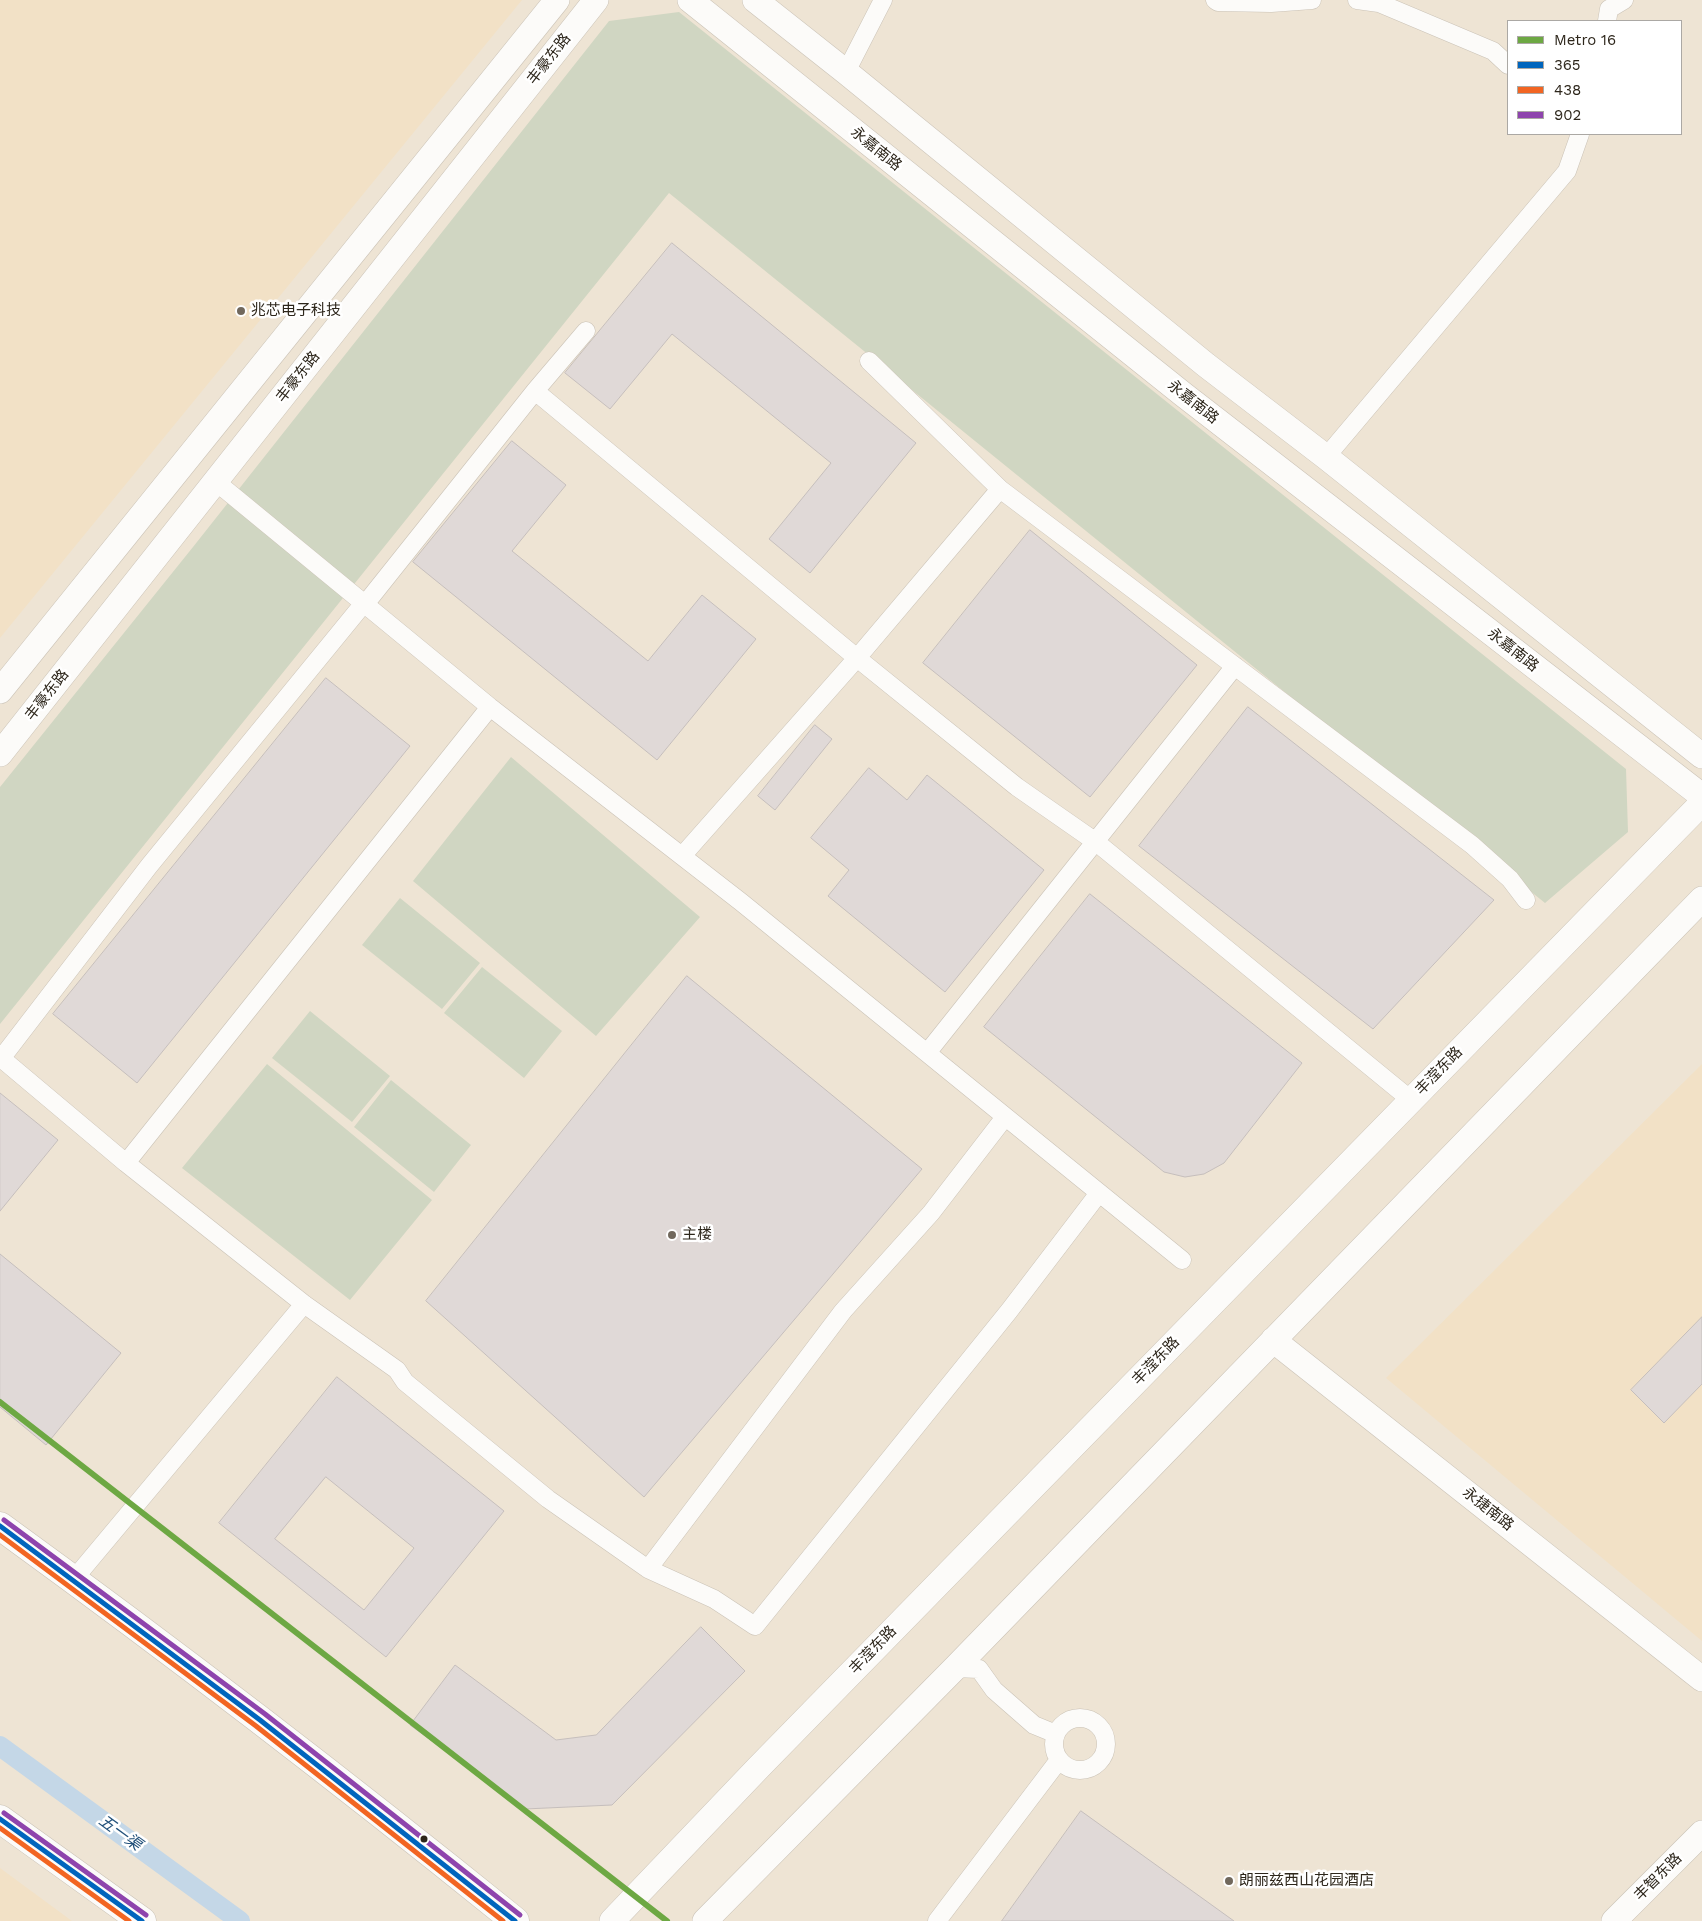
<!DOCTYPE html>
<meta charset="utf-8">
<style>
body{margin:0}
#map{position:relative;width:1702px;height:1921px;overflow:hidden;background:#eee4d4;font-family:"Work Sans",sans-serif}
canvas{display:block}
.legend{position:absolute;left:1507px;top:20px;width:175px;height:115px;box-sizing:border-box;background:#fff;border:1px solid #aba8a4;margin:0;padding:6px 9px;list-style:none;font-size:15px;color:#2d261b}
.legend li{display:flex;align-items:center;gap:10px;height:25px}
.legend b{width:25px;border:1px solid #aba8a4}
</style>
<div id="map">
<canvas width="1702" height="1921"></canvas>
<ul class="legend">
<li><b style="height:6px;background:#6da843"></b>Metro 16</li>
<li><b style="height:6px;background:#0065bd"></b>365</li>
<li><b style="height:6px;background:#f26522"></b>438</li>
<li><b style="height:6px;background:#8e44ad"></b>902</li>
</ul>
</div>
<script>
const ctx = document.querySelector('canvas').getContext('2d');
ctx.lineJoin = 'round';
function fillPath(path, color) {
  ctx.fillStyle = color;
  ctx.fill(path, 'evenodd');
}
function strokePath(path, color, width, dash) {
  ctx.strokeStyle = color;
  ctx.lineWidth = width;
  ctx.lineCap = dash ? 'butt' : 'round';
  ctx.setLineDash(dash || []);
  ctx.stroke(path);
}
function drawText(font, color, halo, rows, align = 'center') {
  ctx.font = font + ' "Work Sans","Noto Sans SC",sans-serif';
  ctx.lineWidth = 5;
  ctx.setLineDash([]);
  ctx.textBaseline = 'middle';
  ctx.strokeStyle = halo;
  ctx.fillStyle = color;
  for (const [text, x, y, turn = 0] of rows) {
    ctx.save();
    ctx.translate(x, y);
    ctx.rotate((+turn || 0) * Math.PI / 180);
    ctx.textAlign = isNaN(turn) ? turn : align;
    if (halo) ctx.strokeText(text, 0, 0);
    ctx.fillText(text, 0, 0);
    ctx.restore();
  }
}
const built = new Path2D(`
 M0,0h522l-522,638z
 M1702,1064v577l-316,-263z
 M0,1868l72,53h-72z`);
const green = new Path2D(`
 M679,12l947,757 2,63 -83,71 -876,-710 -669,831v-237l193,-240 416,-526z
 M511,757l189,160 -104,119 -183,-155z
 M400,898l80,65 -38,46 -80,-64z
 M482,967l80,64 -38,47 -80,-65z
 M310,1011l80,65 -38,46 -80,-64z
 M267,1064l165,136 -82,100 -168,-132z
 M391,1080l80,65 -37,47 -80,-65z`);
const canal = new Path2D(`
 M0,1746l240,175`);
const building = new Path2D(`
 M672,243l244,200 -106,130 -41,-34 62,-76 -159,-129 -62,75 -45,-36z
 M512,441l54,44 -54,66 136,110 54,-66 54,44 -99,121 -244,-198z
 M1030,530l167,135 -107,132 -167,-134z
 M326,678l84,68 -273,337 -84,-69z
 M1248,707l246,193 -121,129 -234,-183z
 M815,725l17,14 -57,71 -17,-14z
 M869,768l38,32 20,-25 117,95 -99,122 -117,-96 21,-26 -38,-32z
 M1090,894l212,169 -78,100 -20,11 -19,3 -21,-5 -180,-145z
 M687,976l235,193 -278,328 -218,-196z
 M0,1093l58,47 -58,71z
 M0,1254l121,99 -75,92 -46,-38z
 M1702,1317v67l-38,39 -33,-33z
 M337,1377l167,134 -118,146 -167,-134zM326,1477l88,71 -50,62 -89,-71z
 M701,1627l44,44 -133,134 -87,4 -115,-84 45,-60 101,75 40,-5z
 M1081,1811l153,110h-232z`);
const street = new Path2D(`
 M1215,0l3,2 53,1 41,-3
 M1357,0l22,3 114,48 15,14
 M1607,21l2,-12 15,-9
 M846,72l37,-72
 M869,361l131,128 472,356 38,34 16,21
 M535,391l322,267 160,129 79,55 315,258
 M1326,457l241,-286 13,-37
 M215,481l275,226 251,195 441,358
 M682,856l175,-198 143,-169
 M927,1053l308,-387
 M1,1058l125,105 178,141 93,66 8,12 143,117 100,70 66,30 41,27 254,-315 90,-118
 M0,1060l149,-194 215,-263h2l169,-212 51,-60
 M126,1163l364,-456
 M648,1569l195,-258 88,-98 74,-96
 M74,1579l230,-275
 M955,1668l24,1 15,21 40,35 22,9
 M1054 1744a26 26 0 1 1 52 0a26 26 0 1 1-52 0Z
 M937,1921l122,-161`);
const secondary = new Path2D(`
 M690,0l494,395 518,401
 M755,0l91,72 360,293 120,92 376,299
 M0,691l557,-691
 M0,754l596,-754
 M1273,1340l429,339
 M612,1921l146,-153 944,-965
 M705,1921l250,-253 747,-769
 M1614,1921l88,-88`);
const primary = new Path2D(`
 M0,1526c175,127 347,259 515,395
 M0,1819l142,102`);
const bus1 = new Path2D(`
 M0,1526l260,194 255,201
 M0,1819l142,102`);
const bus2 = new Path2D(`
 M0,1535l256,191 247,195
 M0,1828l129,93`);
const bus3 = new Path2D(`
 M4,1520l261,194 255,201
 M4,1813l142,102`);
const metro1 = new Path2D(`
 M0,1402l667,519`);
const markers = [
 [241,311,5,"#71685c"],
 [672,1235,5,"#71685c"],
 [424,1839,4.5,"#2d261b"],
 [1229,1881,5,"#71685c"]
];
const streetNames = [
 ["丰豪东路",549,59,-52],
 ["永嘉南路",876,149,39],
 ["丰豪东路",298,377,-52],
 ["永嘉南路",1193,402,38],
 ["永嘉南路",1513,650,38],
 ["丰豪东路",47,695,-52],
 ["丰滢东路",1439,1071,-46],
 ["丰滢东路",1156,1361,-46],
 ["永捷南路",1488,1509,38],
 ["丰滢东路",873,1650,-46],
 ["丰智东路",1658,1877,-45]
];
const poiNames = [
 ["兆芯电子科技",251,311],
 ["主楼",682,1235],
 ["朗丽兹西山花园酒店",1239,1881]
];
const waterNames = [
 ["五一渠",120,1833,36]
];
fillPath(built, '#f2e1c6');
fillPath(green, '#d0d6c2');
strokePath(canal, '#c4d7e7', 20);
fillPath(building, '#e0d9d7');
strokePath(building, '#c5bebc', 1);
strokePath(street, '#cac2b6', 19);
strokePath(secondary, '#cac2b6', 26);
strokePath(primary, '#cac2b6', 29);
strokePath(street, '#fcfbf9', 18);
strokePath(secondary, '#fcfbf9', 25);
strokePath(primary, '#fcfbf9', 28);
strokePath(bus1, '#0065bd', 5);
strokePath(bus2, '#f26522', 5);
strokePath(bus3, '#8e44ad', 5);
strokePath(metro1, '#6da843', 6);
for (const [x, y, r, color] of markers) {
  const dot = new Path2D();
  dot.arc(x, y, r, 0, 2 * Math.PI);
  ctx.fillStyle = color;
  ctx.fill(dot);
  strokePath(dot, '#fff', 2);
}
drawText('15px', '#2d261b', '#fff', streetNames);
drawText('15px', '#2d261b', '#fff', poiNames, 'left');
drawText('italic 16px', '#24527b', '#fff', waterNames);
</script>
